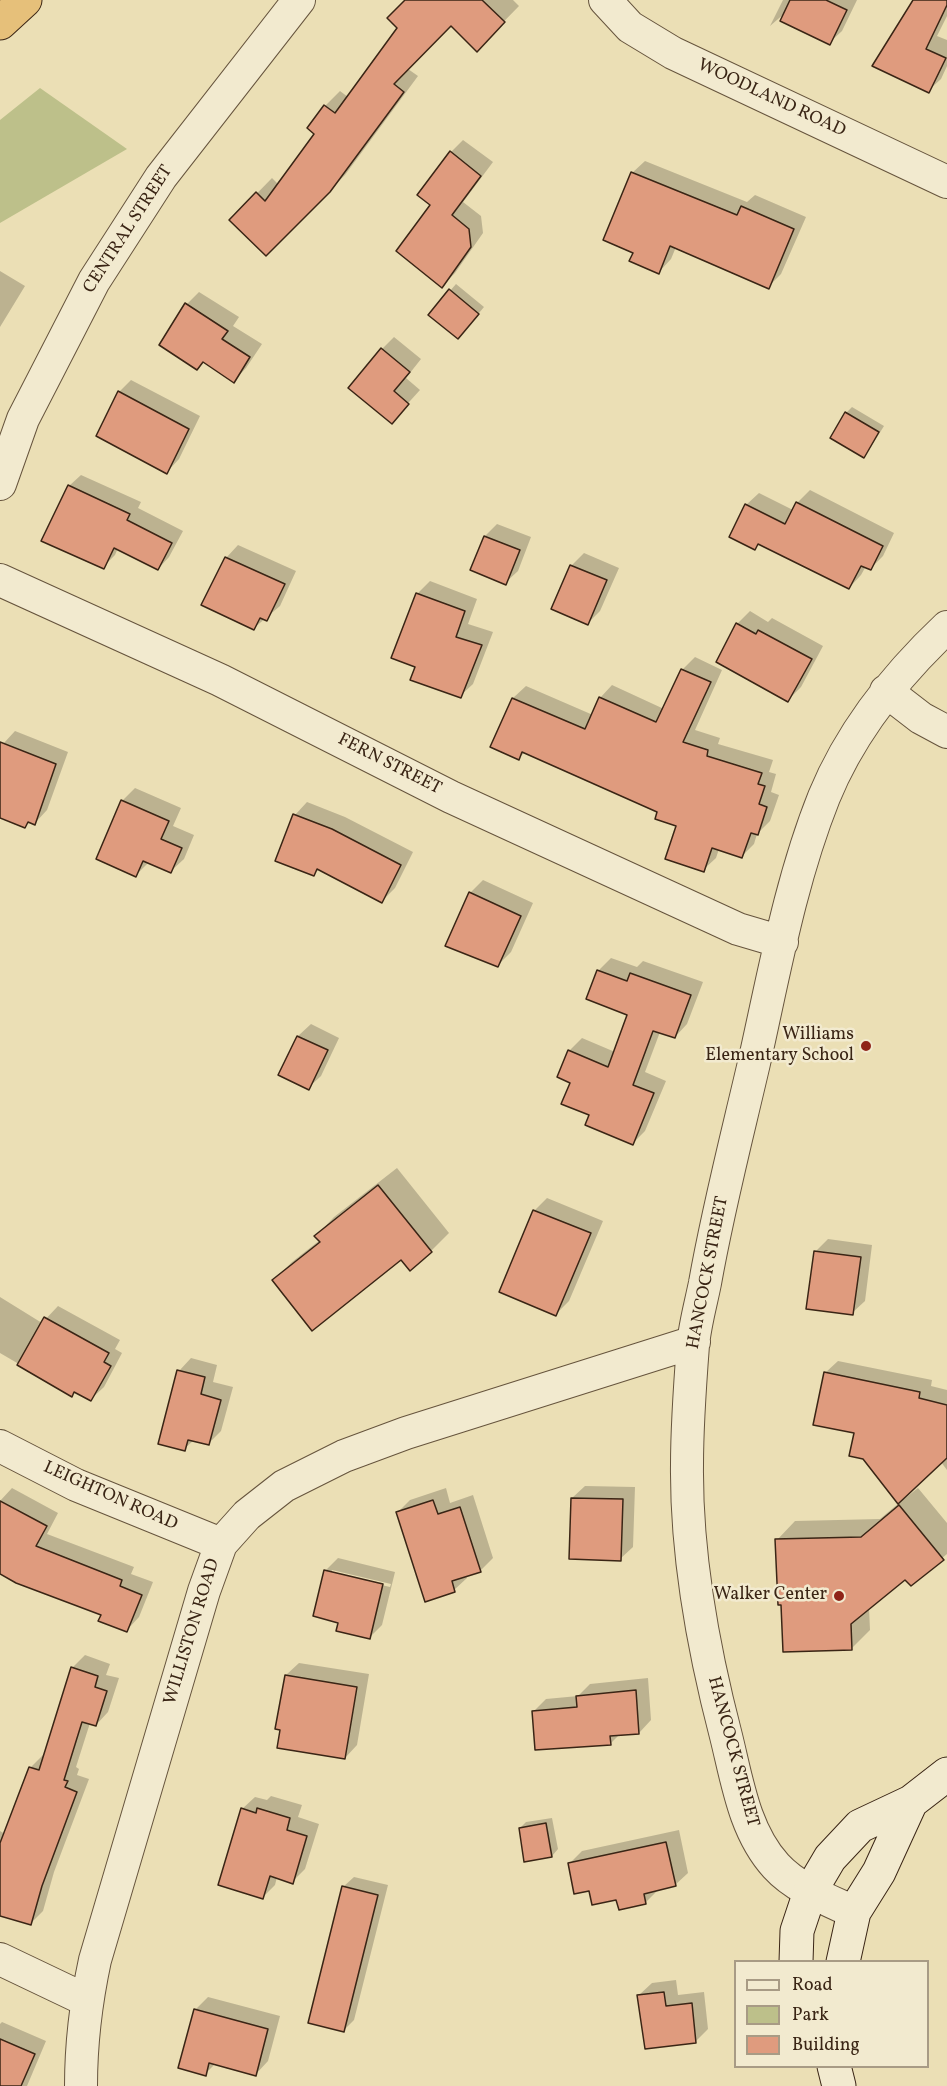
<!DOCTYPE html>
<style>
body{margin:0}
#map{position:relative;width:947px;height:2086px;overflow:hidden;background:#ebdfb5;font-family:Vollkorn,serif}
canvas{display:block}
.legend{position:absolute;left:734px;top:1960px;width:195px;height:108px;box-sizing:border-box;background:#f2eacf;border:2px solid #a89b85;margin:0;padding:8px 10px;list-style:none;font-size:18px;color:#3a2515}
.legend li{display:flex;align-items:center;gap:12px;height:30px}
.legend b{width:30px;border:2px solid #a89b85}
</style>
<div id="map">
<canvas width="947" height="2086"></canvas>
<ul class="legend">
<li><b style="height:8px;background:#f2eacf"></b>Road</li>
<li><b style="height:16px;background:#bdc08a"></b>Park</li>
<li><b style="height:16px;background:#df9b7e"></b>Building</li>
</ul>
</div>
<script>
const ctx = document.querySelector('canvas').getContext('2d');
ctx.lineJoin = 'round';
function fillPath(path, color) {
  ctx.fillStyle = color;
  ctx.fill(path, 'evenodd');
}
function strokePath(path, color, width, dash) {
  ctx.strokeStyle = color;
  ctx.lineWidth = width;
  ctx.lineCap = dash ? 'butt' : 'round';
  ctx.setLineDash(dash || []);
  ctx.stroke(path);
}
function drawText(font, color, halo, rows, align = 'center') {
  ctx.font = font + ' Vollkorn,serif';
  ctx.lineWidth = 5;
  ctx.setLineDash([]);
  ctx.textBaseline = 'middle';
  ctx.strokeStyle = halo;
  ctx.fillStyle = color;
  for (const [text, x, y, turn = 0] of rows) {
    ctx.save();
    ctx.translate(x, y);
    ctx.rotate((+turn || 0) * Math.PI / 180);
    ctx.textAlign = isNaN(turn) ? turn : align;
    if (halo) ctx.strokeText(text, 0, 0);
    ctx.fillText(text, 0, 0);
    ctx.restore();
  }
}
const green = new Path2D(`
 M40,88l87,61 -127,74v-103z`);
const shadow = new Path2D(`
 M407,0h106l6,6 -42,43 -26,-25 -43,45 10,7 -73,99 -79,79 -35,-34 41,-42 7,7 37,-51 9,-28 15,-15 8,6 51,-69z
 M783,0h74l-15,31 -13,12 -44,-30 -15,13z
 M915,0h32v16l-10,20 10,4v26l-6,13 -13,12z
 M463,140l30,22 -30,40 18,14 2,17 -28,40 -13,13 -10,-81 19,-53z
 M645,161l102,41 8,-7 51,22 -25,57 -13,13 -92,-40 -5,12 -12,13 -24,-20 -3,-79z
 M0,271l25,15 -25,41z
 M456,284l28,23 -20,24 -34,-17z
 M199,292l40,25 -6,9 29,18 -16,24 -12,13 -30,-20 -7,7 -10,-64z
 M394,337l27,22 -15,19 14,12 -29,32 -9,-73z
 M131,380l69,36 -21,43 -12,13 -48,-80z
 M852,407l32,19 -15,24 -6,6 -17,-43z
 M81,475l60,27 -3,6 45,23 -14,26 -11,12 -40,-21 -3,7 -12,12 -34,-81z
 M810,490l84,43 -11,23 -13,13 -4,-3 -5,9 -12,13 -90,-44 -5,5 -8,-44 13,-12 34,17 4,-7z
 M497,524l34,13 -13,34 -13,12 -20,-47z
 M238,545l58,26 -16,35 -26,22 -28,-70z
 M584,553l35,15 -19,43 -13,13 -34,-15 19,-44z
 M430,581l47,18 -9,25 25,8 -20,52 -13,12 -43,-30v-72z
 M750,611l18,11 4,-4 51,28 -22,41 -13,13 -51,-76z
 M695,657l27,13 -27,60 25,8 -2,6 55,16 -4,12 7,2 -5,18 8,3 -9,26 -13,13 -3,10 -12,12 -23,-7 -3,9 -13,12 -26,-45 -18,-14 -134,-59 -6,6 -27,-12 21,-48 13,-12 67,29 7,-17 12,-13 52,24 19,-40z
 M15,731l53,21 -21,58 -12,13 -5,-2 -5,5 -25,-10v-65l3,-7z
 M135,788l46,20 -8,18 21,9 -10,24 -13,12 -22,-9 -13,13 -14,-74z
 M307,802l38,15 68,35 -18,36 -13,13 -63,-32 -5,5 -19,-59z
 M483,880l50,23 -22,49 -13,13 -28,-72z
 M611,958l26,9 6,-6 60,21 -16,42 -12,13 -15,-5 -15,40 21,9 -21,50 -13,13 -41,-30 -20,-32 -12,-5 10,-26 13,-13 33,14 14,-38 -31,-43z
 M311,1024l28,14 -18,38 -13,12 -28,-14 18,-38z
 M397,1168l52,65 -18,18 -157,29 18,-18 28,-22 -4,-4 18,-19z
 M547,1198l56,23 -34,80 -13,13 -55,-23 34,-81z
 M828,1239l44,6 -7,56 -13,12 -36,-62z
 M0,1297l42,26 16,-17 62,34 -5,9 7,4 -18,34 -13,12 -15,-8 -4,4 -72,-42z
 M191,1358l26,7 -4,17 20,5 -12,44 -12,12 -15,-3 -10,9 -5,-78z
 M838,1361l94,19 -1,6 16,4v80l-6,-8 -39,35 2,2 14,-11 29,35v31l-36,30 -5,-6 -37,30 1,22 -19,19 -74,-109 18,-19 85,-2 19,-16 -35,-45 -8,-26 -31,-59z
 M585,1486l50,1 -2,60 -13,12 -48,-61z
 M12,1488l46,25 -11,21 87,33 -3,7 22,8 -14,35 -12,13 -24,-16 -103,-41v-72z
 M446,1488l4,15 23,-8 20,63 -12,12 -15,5 1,3 -13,12 -56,-78 12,-12z
 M338,1558l57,14 -13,53 -13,13 -29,-16 -26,-7 12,-45zM332,1570l59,14 -1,3 -58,-14z
 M85,1655l25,9 -4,11 13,3 -11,34 -12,13 -6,-2 -14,44 3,2 -2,6 12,4 -35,93 -11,39 -13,13 -30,-9v-84l5,3 26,-67 12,-12 2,1 27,-88z
 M299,1663l70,11 -12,71 -12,13 -59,-83z
 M648,1678l3,42 -12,13 -19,1 -9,9 -78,-31 13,-13 32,-3 12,-12z
 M271,1796l31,9 -4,12 21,7 -14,45 -13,13 -15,-5 -2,8 -13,13 -20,-89 13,-12 12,3z
 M552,1818l6,31 -6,7 -32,-28 6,-6z
 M679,1830l9,43 -13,12 -17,5 -13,13 -28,-5 -27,-9 -21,-25 13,-13z
 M354,1877l34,8 -34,135 -10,10 -1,-143z
 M676,1980l2,15 26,-3 4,37 -13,13 -56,-47 13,-12z
 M208,1997l72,19 -12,45 -12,13 -40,-11 -11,11 -10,-64z
 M2,2022l44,19 -19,45h-27v-62z`);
const building = new Path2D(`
 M405,0h77l23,22 -28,30 -26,-26 -57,58 10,8 -74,100 -64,64 -37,-36 27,-28 9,9 49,-67 -7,-6 17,-23 11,8 62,-85 -10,-10z
 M790,0h36l21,10 -17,35 -50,-24z
 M913,0h34v5l-21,44 20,9 -17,35 -57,-27z
 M450,151l31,25 -29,39 17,14 2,18 -29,41 -46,-37 34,-46 -13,-10z
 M631,172l106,43 4,-9 53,23 -25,60 -99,-43 -11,28 -30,-13 4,-8 -30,-13z
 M449,289l30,25 -21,25 -30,-24z
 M185,303l43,28 -6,8 28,18 -16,26 -31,-21 -6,8 -38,-25z
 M381,348l29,24 -16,19 15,13 -17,20 -44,-36z
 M118,391l71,38 -22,45 -71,-38z
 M845,412l34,20 -15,26 -34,-20z
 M68,485l62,29 -3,6 45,23 -14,27 -44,-22 -10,21 -63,-28z
 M796,502l87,44 -12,24 -10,-4 -12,23 -91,-45 -3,6 -26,-13 16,-33 40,20z
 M484,536l36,14 -14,35 -36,-15z
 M225,557l60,27 -18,37 -7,-3 -6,12 -53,-25z
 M570,565l37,15 -19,45 -37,-16z
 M416,593l49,18 -9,26 26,8 -21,53 -51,-18 5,-13 -24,-9z
 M736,623l20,11 2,-4 54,29 -24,43 -72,-40z
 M681,669l30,13 -28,60 25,8 -1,6 55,17 -4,11 7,2 -6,18 8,3 -9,28 -7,-2 -9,25 -30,-10 -8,24 -39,-13 11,-33 -21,-7 2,-7 -135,-60 -3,8 -29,-13 22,-49 73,31 14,-32 57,25z
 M0,742l56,22 -21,61 -7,-3 -3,6 -25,-10z
 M121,800l48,21 -8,18 21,9 -11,25 -28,-12 -7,16 -40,-18z
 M293,814l39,15 69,36 -19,38 -65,-34 -3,7 -39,-15z
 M469,892l52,24 -23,51 -53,-21z
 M597,970l30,11 3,-8 61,22 -16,43 -22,-7 -20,54 21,8 -21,52 -48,-20 4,-10 -28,-11 9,-21 -13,-6 11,-27 40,17 19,-52 -41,-16z
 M297,1036l31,14 -19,40 -31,-15z
 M378,1185l54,67 -22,19 -9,-11 -89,71 -40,-51 48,-38 -6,-6z
 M533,1210l58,23 -35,83 -57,-24z
 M814,1251l47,6 -8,58 -47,-6z
 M44,1317l65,36 -5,9 7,4 -20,35 -17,-9 -2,5 -55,-32z
 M177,1370l28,7 -4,17 20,6 -12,45 -21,-5 -3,11 -27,-7z
 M824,1372l96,20 -1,6 28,7v53l-49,46 -35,-45 -14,-3 5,-23 -41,-8z
 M571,1498l52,1 -2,62 -52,-2z
 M433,1500l5,14 22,-7 21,65 -29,9 3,11 -30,10 -29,-90z
 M0,1501l47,25 -11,20 86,34 -2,6 22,9 -15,37 -29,-11 3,-6 -85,-32 -16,-9z
 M899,1505l45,55 -33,26 -6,-6 -54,44 1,26 -69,2 -2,-47h-3l-3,-66 86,-2z
 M324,1570l59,14 -13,55 -34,-8 2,-8 -25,-7z
 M71,1667l27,9 -3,11 12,4 -11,35 -14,-4 -18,58 4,1 -3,6 12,5 -35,94 -11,39 -31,-9v-73l29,-76 10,3z
 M285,1675l72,12 -12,72 -68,-11 3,-18 -5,-1z
 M636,1690l3,44 -29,2 1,9 -76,5 -3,-39 45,-4 -1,-11z
 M241,1808l15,5 1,-5 33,10 -3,12 20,6 -14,48 -23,-8 -7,23 -45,-14z
 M546,1823l6,34 -28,5 -5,-34z
 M666,1842l10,44 -32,8 2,10 -27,6 -3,-10 -24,5 -3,-14 -15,3 -6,-31z
 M342,1886l36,9 -34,137 -36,-9z
 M664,1992l2,14 26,-3 4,40 -51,6 -8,-54z
 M194,2009l74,20 -12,47 -47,-13 -3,13 -28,-8z
 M0,2039l35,15 -14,32h-21z`);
const minor = new Path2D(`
 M605,0l25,27 43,26 274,129
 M0,484l23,-65 71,-138 67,-104 138,-177
 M0,580l220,100 231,117 287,132 44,13
 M886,691l35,27 26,14
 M0,1446l76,39 145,59
 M854,1912c-26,-12 -58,-24 -78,-46 -32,-35 -39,-86 -50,-130 -23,-88 -40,-180 -39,-271 0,-40 3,-81 6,-120 2,-21 8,-42 12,-62 13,-74 32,-147 49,-220 20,-89 36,-181 70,-266 27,-66 71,-121 123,-170
 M0,1959l86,41
 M81,2086c0,-43 5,-84 14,-126l109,-369 17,-47 26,-29 37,-29 60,-30 62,-23 288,-91`);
const secondary = new Path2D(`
 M796,1962l1,-31 13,-39 20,-34 30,-32 51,-24 36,-28
 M843,1962l11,-50 25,-40 32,-70
 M834,2066l5,20`);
const motorway = new Path2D(`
 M0,23l25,-23`);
const markers = [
 [866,1046,6,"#8f2418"],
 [839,1596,6,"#8f2418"]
];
const streetNames = [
 ["WOODLAND ROAD",771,99,25],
 ["CENTRAL STREET",129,230,-57],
 ["FERN STREET",389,765,27],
 ["HANCOCK STREET",709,1273,-79],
 ["LEIGHTON ROAD",110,1497,24],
 ["WILLISTON ROAD",193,1632,-73],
 ["HANCOCK STREET",732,1752,75]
];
const poiNames = [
 ["Williams",854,1036],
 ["Elementary School",854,1057],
 ["Walker Center",827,1596]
];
fillPath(green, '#bdc08a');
fillPath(shadow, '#0003');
fillPath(building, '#df9b7e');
strokePath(building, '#3a2515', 1.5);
strokePath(minor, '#66543d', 34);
strokePath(secondary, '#3a2515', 35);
strokePath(motorway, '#3a2515', 35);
strokePath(minor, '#f2eacf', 32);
strokePath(secondary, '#f2eacf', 33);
strokePath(motorway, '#e6c07a', 33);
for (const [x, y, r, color] of markers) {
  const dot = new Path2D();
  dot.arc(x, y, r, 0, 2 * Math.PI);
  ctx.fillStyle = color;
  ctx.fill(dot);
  strokePath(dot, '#f2eacf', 2);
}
drawText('18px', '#3a2515', '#f2eacf', streetNames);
drawText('18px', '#3a2515', '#f2eacf', poiNames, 'right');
</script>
